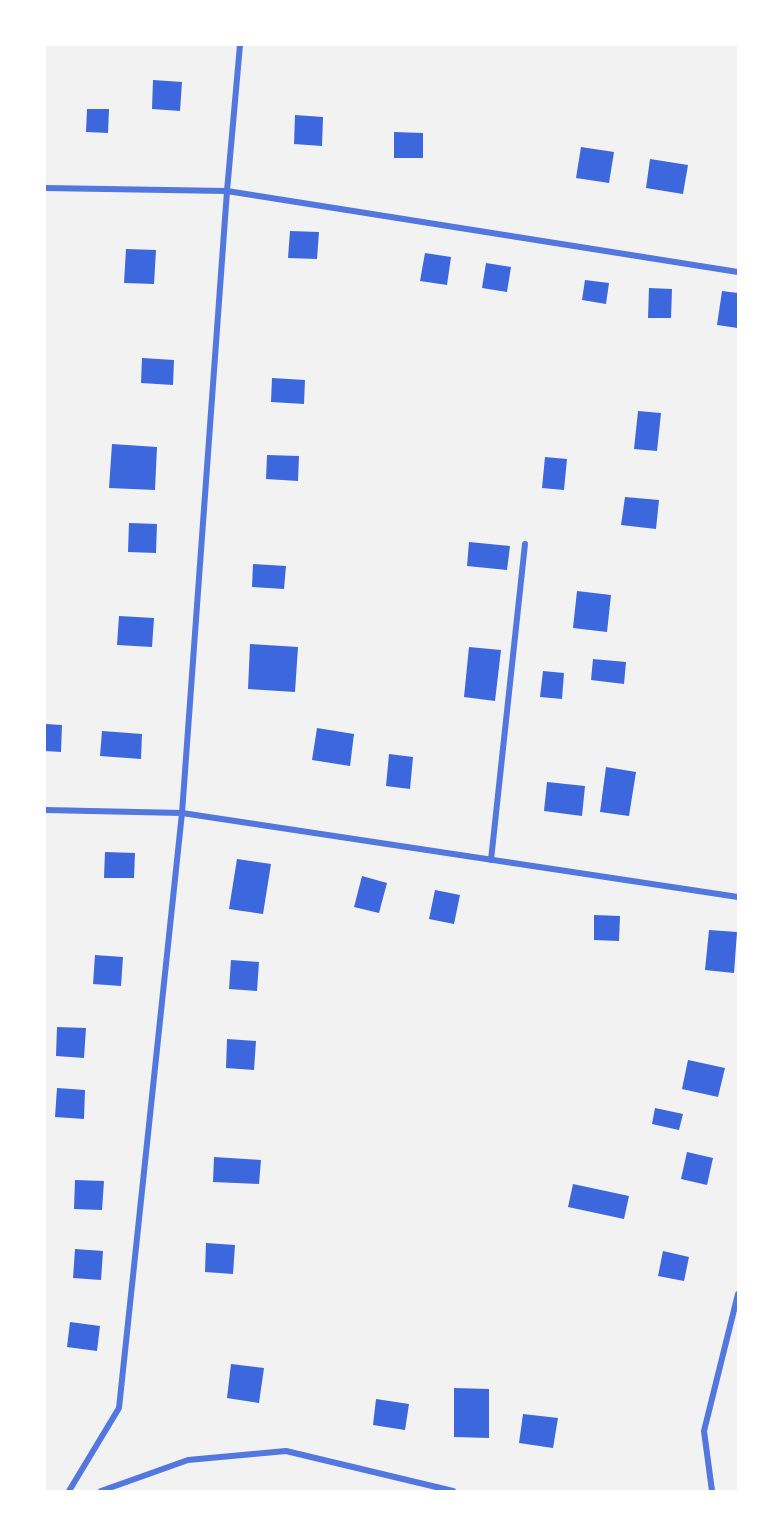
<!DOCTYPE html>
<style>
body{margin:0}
#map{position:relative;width:783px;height:1536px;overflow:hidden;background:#f2f2f2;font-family:Ubuntu,sans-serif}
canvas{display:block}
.frame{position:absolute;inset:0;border:46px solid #fff;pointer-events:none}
</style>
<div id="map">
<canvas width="783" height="1536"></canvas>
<div class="frame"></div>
</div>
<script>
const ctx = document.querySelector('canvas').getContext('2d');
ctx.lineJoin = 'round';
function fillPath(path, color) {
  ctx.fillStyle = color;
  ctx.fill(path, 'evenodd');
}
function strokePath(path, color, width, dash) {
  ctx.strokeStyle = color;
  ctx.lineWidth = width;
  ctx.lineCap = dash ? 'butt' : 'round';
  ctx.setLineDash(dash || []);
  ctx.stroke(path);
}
const building = new Path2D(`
 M153,80l29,2 -2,29 -28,-2z
 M87,109h22l-1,24 -22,-1z
 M295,115l28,2 -1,29 -28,-2z
 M394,132l29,1v25h-29z
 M581,147l33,5 -5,31 -33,-5z
 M650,159l38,6 -5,29 -37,-6z
 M290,231l29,1 -2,27 -29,-1z
 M126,249l30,1 -2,34 -30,-1z
 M425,253l26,4 -4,28 -27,-4z
 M486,263l25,4 -4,25 -25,-4z
 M585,280l24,3 -3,21 -24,-4z
 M649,288l23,1 -1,29h-23z
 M722,291l16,2v35l-21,-3z
 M142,358l32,2 -1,25 -32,-2z
 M272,378l33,2 -1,24 -33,-2z
 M638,411l23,2 -4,38 -23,-2z
 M112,444l45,3 -2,43 -46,-2z
 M267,455l32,1 -1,25 -32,-2z
 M545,457l22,2 -3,31 -22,-2z
 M625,497l34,3 -3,29 -35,-4z
 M129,523l28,1 -1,29 -28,-1z
 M469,542l41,4 -3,24 -40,-4z
 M253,564l33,2 -2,23 -32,-2z
 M577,591l34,4 -4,37 -34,-4z
 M119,616l35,2 -2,29 -35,-2z
 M250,644l48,3 -3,45 -47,-3z
 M469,647l32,3 -6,51 -31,-4z
 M593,659l33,3 -2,22 -33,-4z
 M543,671l21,2 -2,26 -22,-2z
 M45,724l17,1 -1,27 -16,-1z
 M317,728l37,6 -4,32 -38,-6z
 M102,731l40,3 -1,25 -41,-3z
 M389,754l24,3 -3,32 -24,-3z
 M606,767l30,5 -7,44 -29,-4z
 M547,782l38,4 -3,30 -38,-5z
 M105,852l30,1 -1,25h-30z
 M237,859l34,5 -8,50 -34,-5z
 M362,876l25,7 -8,30 -25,-6z
 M435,890l25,5 -6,29 -25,-5z
 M594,915l26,1 -1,25 -25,-1z
 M709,930l28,2 -3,41 -29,-3z
 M95,955l28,2 -2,29 -28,-2z
 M231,960l28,2 -2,29 -28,-2z
 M57,1027l29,1 -2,30 -28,-2z
 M227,1039l29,2 -2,29 -28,-2z
 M688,1060l37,8 -7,29 -36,-8z
 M57,1088l28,2 -1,29 -29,-2z
 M655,1108l28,6 -4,16 -27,-6z
 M687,1152l26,6 -6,27 -26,-6z
 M214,1157l47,3 -2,24 -46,-2z
 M75,1180l29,1 -2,29 -28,-1z
 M573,1184l56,12 -5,23 -56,-12z
 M206,1243l29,2 -2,29 -28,-2z
 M75,1249l28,2 -2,29 -28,-2z
 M663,1251l26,6 -5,24 -26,-5z
 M70,1322l30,4 -3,25 -30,-4z
 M231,1364l33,4 -5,35 -32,-5z
 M454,1388l35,1v49l-35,-1z
 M376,1399l33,5 -4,26 -32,-5z
 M523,1414l35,4 -5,30 -34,-5z`);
const minor = new Path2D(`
 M45,188l182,3 511,81
 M45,810l137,3 556,84
 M491,860l34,-316
 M69,1491l50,-83 63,-595 45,-622 13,-146
 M101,1491l87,-31 98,-9 167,40
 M712,1491l-8,-60 34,-137`);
fillPath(building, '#3d67dc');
strokePath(minor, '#5277de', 6);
</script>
